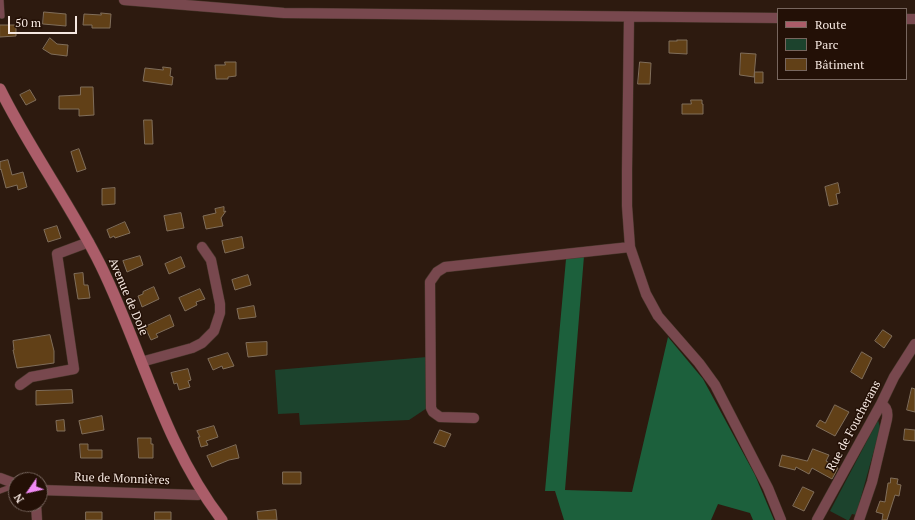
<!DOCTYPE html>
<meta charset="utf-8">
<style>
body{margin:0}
#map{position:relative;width:915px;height:520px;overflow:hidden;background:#2d1a0f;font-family:"PT Serif",serif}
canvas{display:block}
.legend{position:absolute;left:777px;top:8px;width:130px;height:72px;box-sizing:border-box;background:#231006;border:1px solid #77665e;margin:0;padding:5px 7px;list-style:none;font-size:12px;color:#f6e8e1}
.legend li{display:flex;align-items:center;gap:8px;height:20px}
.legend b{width:20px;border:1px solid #77665e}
.north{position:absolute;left:8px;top:472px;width:40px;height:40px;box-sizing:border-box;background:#231006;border:1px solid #77665e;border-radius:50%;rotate:236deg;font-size:11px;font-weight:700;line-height:16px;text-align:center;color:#f6e8e1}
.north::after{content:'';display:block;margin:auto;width:14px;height:18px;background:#f18af4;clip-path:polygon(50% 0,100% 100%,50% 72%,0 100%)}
.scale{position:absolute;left:8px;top:16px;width:69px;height:18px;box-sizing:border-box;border:2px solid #f6e8e1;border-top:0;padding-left:5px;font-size:12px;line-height:14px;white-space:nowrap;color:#f6e8e1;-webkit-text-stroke:3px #231006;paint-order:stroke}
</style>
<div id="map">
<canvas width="915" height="520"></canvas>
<ul class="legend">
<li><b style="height:5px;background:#ab5d69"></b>Route</li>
<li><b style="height:11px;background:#1c432d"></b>Parc</li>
<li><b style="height:11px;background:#614017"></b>Bâtiment</li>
</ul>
<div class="north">N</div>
<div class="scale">50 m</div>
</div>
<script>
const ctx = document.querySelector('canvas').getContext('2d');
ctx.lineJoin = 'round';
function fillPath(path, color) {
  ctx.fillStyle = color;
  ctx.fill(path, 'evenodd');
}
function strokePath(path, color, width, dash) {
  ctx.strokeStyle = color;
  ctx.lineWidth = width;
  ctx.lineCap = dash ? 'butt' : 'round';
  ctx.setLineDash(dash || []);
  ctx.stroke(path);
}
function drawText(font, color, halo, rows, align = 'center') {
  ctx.font = font + ' "PT Serif",serif';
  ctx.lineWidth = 3;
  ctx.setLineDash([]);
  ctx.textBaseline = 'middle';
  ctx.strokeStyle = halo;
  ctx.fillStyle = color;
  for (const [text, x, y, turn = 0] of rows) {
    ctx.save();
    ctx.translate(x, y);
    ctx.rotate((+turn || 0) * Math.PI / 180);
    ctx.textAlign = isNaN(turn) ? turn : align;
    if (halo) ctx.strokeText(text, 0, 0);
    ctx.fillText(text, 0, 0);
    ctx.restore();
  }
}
const green = new Path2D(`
 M427,357v51l-18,12 -109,5 -1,-12 -21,1 -3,-44z
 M878,420l2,7 -2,9 -22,79 -4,-1 -3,6h-2l-17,-9z`);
const forest = new Path2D(`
 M584,256l-19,234 67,2 36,-155 35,42 52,96 19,45h-21l-3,-7 -32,-9 -7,16h-147l-9,-29h-10l21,-232z`);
const building = new Path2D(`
 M44,12l22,2v12l-23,-2z
 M101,13l10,1 -1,14h-18v-3h-9l1,-11 17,1z
 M0,25h16v11l-16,1z
 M50,38l7,6 11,1 -1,11 -16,-2 -8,-5z
 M677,40h10v14l-18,-1v-12h8z
 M741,53l15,1 -2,23 -14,-2z
 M225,62h11v14l-8,1v2h-12l-1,-14h10z
 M640,62l11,1 -1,21h-12z
 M163,67l8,1 -1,8 3,1 -1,8 -29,-4 2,-13 18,2z
 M755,72h8v11h-8z
 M81,87h12l1,28 -15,1v-7h-20v-13l21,-1z
 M30,90l6,10 -10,5 -6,-10z
 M691,100h11v4h1v10h-21v-10h9z
 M144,120h8l1,24h-8z
 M79,149l7,20 -9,3 -6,-20z
 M8,160l4,15 11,-3 4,15 -9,3 -1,-5 -11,3 -5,-19 -1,1v-8z
 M838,183l2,10 -4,1 2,10 -9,2 -4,-19z
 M115,188v16l-13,1v-16z
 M224,207v5l2,-1 -5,7 2,8 -17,3 -3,-13 13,-3 -1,-4z
 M181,213l3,15 -17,3 -3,-15z
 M125,222l5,11 -15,5 -1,-2 -4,2 -3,-8z
 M57,226l4,12 -13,4 -4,-12z
 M242,237l2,11 -19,5 -3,-12z
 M140,256l3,9 -16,7 -4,-11z
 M181,257l4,10 -16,7 -4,-10z
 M83,273l1,12h4l2,13 -12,1 -4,-25z
 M248,275l3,10 -16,5 -3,-10z
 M154,287l5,12 -17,8 -4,-11 5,-2v-2z
 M200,289l5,10 -9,3 1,3 -12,6 -6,-13z
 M254,306l2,11 -17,2 -2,-10z
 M170,315l4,11 -18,8 2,3 -7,3 -6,-13z
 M883,330l9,6 -8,12 -9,-7z
 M50,335l4,16v12l-37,5 -4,-18h1l-1,-9z
 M267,342v13l-19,2 -2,-14z
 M862,352l10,6 -10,21 -11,-7z
 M228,353l6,13 -11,3 -1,-3 -9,4 -5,-11z
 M188,369l3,11 -3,1 2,6 -11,3 -2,-7 -3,1 -3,-11z
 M912,388l3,1v23l-8,-2z
 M72,390l1,13 -37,2v-14z
 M835,405l14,7 -14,24 -19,-10 4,-6 5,3z
 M102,416l2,14 -22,4 -3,-13z
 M64,420l1,11h-8l-1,-10z
 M214,426l4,11 -12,4 2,4 -7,2 -3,-10h2l-3,-6z
 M905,429l10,1v11l-11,-1z
 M440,430l11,4 -6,13 -11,-4z
 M138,438h13v6h2v14h-14z
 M80,444h8v6h14v8h-21z
 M236,445l3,13 -10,2 -17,7 -5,-11z
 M813,449l16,6 -3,6 12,7 -6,11 -20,-11 -3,6 -13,-7 -1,3 -16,-4 3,-11 25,6z
 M283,472h18v12h-18z
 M891,478l7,1 -1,5 4,1 -2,11 -4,-1 -8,25h-5l1,-6 -7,-2 4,-11 5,1 3,-19h2z
 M803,487l11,5 -10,19 -11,-5z
 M276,510l1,10h-19l-1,-8z
 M86,512h16v8h-16z
 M155,512h16v8h-16z`);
const service = new Path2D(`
 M1,0l1,16
 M0,491l16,-6`);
const minor = new Path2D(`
 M124,0l160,13 494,5
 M629,17l-2,153v36l3,41 16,47 12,22 41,47 16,22 53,103 13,32
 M906,19h9
 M141,362l51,-14 10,-5 12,-12 6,-18v-9l-9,-44 -9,-13
 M20,385l11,-8 43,-8 -17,-115 32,-12
 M474,418l-34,-1 -7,-5 -2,-4 -1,-126 7,-10 8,-5 185,-20
 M0,478l16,6
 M40,490l158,5 4,-3
 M36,504l1,16
 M817,520l64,-116 13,-27 21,-33
 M859,520l13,-38 15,-63c1,-6 0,-12 -6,-15`);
const secondary = new Path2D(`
 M0,89c30,61 71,116 101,177 41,84 63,179 121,254`);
const streetNames = [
 ["Avenue de Dole",128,297,67],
 ["Rue de Foucherans",854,426,-62],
 ["Rue de Monnières",122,479,2]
];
fillPath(green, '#1c432d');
fillPath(forest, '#1c603c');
fillPath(building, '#614017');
strokePath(building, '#806e5b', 1);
strokePath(service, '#49372c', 6);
strokePath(minor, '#49372c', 11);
strokePath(secondary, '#49372c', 12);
strokePath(service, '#78484e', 5);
strokePath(minor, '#78484e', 10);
strokePath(secondary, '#ab5d69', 11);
drawText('12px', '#f6e8e1', '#231006', streetNames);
</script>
